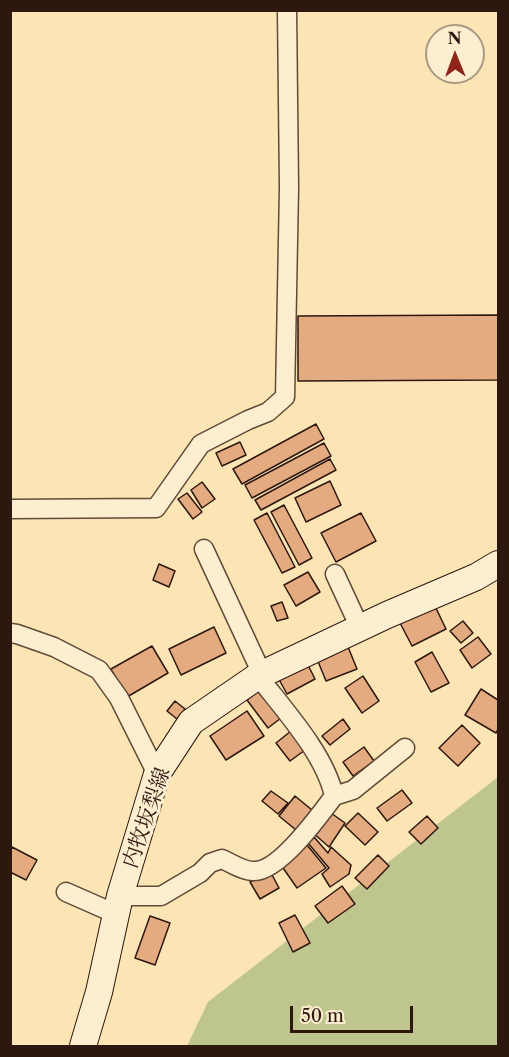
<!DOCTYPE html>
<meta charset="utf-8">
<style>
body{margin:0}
#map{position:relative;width:509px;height:1057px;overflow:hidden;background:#fbe5b5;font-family:"Libre Caslon Text",serif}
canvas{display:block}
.frame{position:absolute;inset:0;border:12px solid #2d170f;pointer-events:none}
.north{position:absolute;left:425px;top:24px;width:60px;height:60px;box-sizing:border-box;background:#fceecf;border:2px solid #a99882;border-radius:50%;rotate:359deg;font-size:16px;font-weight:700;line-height:24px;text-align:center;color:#2d170f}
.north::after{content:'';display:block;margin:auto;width:21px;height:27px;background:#8f2418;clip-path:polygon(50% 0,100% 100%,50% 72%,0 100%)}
.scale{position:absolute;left:290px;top:1006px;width:123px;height:27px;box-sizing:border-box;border:3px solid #2d170f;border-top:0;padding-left:8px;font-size:18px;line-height:21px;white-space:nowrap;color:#2d170f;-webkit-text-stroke:4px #fceecf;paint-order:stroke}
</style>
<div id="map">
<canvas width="509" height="1057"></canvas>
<div class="frame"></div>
<div class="north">N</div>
<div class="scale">50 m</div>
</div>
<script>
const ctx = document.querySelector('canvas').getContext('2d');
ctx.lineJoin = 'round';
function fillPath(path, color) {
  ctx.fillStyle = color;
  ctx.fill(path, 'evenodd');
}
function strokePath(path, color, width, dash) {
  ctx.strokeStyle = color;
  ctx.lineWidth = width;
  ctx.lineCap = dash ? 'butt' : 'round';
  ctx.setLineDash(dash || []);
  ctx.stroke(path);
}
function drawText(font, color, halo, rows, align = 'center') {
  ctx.font = font + ' "Libre Caslon Text","Noto Serif JP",serif';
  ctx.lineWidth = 6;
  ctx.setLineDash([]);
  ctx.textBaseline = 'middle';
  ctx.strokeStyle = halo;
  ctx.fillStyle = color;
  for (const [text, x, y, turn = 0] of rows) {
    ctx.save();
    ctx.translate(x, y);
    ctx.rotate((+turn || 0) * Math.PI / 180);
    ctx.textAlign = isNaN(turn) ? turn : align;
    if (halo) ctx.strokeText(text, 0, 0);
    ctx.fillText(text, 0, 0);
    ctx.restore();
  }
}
const green = new Path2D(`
 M498,777v269h-311l21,-44z`);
const building = new Path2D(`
 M498,315v65l-200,1v-65z
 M316,424l8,15 -82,45 -9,-15z
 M240,442l6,13 -24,11 -6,-13z
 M324,443l7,13 -79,42 -7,-13z
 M330,459l6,11 -75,40 -6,-10z
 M330,481l11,24 -35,17 -11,-24z
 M202,482l13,17 -13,9 -11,-18z
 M187,493l15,19 -9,7 -15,-20z
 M284,505l28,53 -13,7 -28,-53z
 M267,513l28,54 -13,6 -28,-53z
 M361,513l15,28 -40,21 -15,-29z
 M159,564l16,7 -6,16 -16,-7z
 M308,572l12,20 -24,14 -12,-21z
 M282,602l6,16 -11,3 -6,-15z
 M433,602l13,27 -34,17 -14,-27z
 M463,621l10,12 -12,10 -11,-12z
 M214,627l12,26 -45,22 -12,-26z
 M478,637l13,17 -19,14 -12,-18z
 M346,642l11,27 -31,12 -11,-27z
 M152,646l16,27 -41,24 -16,-28z
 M432,652l17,31 -18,9 -16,-30z
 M305,659l10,20 -28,15 -11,-20z
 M363,676l16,25 -17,12 -17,-25z
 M481,689l17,11v29l-2,4 -31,-18z
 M260,690l21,28 -13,10 -21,-28z
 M175,701l10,8 -8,10 -10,-8z
 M247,711l17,25 -38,24 -16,-24z
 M343,719l7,10 -20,16 -8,-9z
 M462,725l18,18 -22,23 -19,-18z
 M291,731l14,19 -15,11 -14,-18z
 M364,747l10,14 -21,15 -10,-14z
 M402,790l10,13 -25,18 -10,-13z
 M271,791l17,12 -10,11 -16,-13z
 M295,796l17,14 -16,20 -17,-14z
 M331,813l14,10 -16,24 -17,-15z
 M358,813l20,19 -13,13 -20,-19z
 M427,816l11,12 -17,16 -12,-12z
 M314,837l14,16 3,-6 20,18 -2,9 -19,13 -8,-13 7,-6 -21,-25z
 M307,845l19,23 -29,20 -16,-23z
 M12,847l25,13 -11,20 -16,-8v-21z
 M378,855l11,11 -22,23 -12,-11z
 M270,871l9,17 -19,11 -10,-17z
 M342,886l13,18 -27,19 -13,-17z
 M295,915l15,28 -17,9 -14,-29z
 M150,916l20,7 -15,42 -20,-7z`);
const street = new Path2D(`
 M10,509l146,-1 45,-64 47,-24 20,-8 17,-15 4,-209 -2,-178
 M204,549l58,125
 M335,574l25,54
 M10,633l7,1 37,13 45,23 20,28 38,76
 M334,796l19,-6 52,-42
 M66,892l50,22
 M120,896h41l39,-23 10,-10 12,-4c9,4 21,12 31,12 25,2 67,-56 81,-75 -9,-42 -50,-86 -76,-120`);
const secondary = new Path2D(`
 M83,1046l16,-54 21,-96 37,-122 34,-52 67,-46 129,-61 89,-38 22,-13`);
const streetNames = [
 ["内牧坂梨線",147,818,-71]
];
fillPath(green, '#bec58e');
fillPath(building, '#e5ab80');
strokePath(building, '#2d170f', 1.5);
strokePath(street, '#604a38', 21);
strokePath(secondary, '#2d170f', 28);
strokePath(street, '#fceecf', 18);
strokePath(secondary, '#fceecf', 26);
drawText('21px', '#2d170f', '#fceecf', streetNames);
</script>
